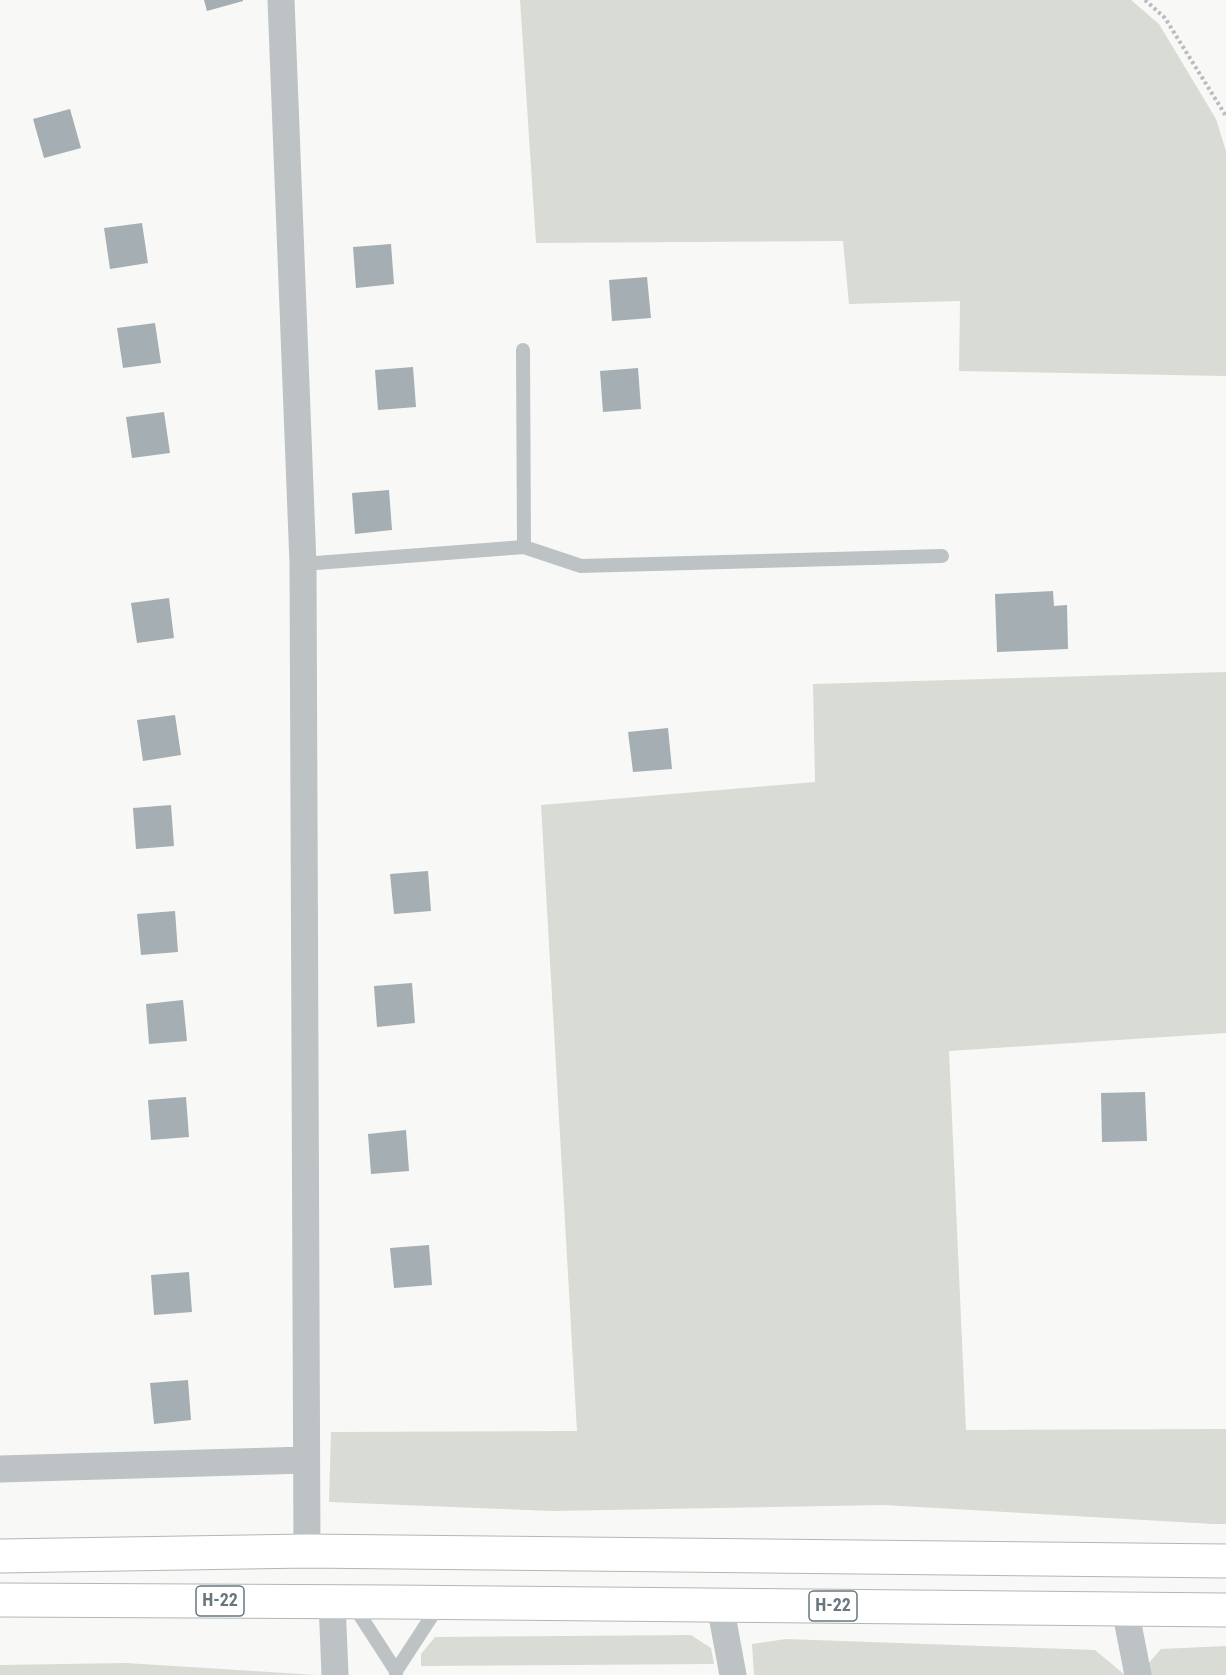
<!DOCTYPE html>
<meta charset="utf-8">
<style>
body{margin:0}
canvas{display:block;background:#f8f8f6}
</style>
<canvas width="1226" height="1675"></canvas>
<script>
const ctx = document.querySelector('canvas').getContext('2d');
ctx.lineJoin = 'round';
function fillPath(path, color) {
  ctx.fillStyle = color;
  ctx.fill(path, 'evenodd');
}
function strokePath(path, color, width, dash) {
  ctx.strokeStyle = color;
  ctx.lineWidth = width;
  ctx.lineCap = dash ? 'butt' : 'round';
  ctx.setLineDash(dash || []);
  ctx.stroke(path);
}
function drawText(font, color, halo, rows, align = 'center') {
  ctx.font = font + ' "Roboto Condensed",sans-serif';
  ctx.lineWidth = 6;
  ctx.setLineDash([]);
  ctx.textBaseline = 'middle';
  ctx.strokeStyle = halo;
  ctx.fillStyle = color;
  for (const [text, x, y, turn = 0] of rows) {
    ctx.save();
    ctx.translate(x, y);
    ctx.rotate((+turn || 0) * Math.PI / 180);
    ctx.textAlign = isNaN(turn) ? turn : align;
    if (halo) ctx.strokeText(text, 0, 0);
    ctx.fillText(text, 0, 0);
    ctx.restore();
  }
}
const green = new Path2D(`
 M520,0h611l28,24 57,95 10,32v225l-267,-5 1,-70 -111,3 -6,-63 -307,2z
 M1226,672v361l-277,18 17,379 260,-1v95h-13l-329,-19 -332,6 -223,-9 2,-70 246,-1 -36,-626 274,-23 -2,-98z
 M691,1635l20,13 3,16 -293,2v-12l14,-17z
 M786,1639l309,11 30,25h-371l-2,-31z
 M1226,1646v29h-88l23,-26z
 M126,1663l191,12h-317v-10z`);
const building = new Path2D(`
 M204,0h39v1l-36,10z
 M70,109l11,39 -37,10 -11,-39z
 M142,223l6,40 -38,6 -6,-41z
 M391,244l3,40 -38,4 -3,-41z
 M647,277l4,41 -39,3 -3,-41z
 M155,323l6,40 -38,5 -6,-40z
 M413,367l3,40 -38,3 -3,-40z
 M638,368l3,41 -38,3 -3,-41z
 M164,412l6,41 -38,5 -6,-41z
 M389,490l3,40 -37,4 -3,-41z
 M1053,591l1,15 13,-1 1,44 -71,3 -2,-58z
 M169,598l5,40 -37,5 -6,-40z
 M175,715l6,40 -38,6 -6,-41z
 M668,728l4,41 -39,3 -5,-40z
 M171,805l3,41 -38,3 -3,-41z
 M428,871l3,40 -37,3 -4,-40z
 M175,911l3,41 -37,3 -4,-41z
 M412,983l3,40 -38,4 -3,-41z
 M183,1000l4,41 -38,3 -3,-40z
 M1145,1092l2,49 -45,1 -1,-49z
 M186,1097l3,40 -38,3 -3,-40z
 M406,1130l3,41 -38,3 -3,-40z
 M429,1245l3,40 -38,3 -4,-40z
 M189,1272l3,40 -38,3 -3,-40z
 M188,1380l3,40 -37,4 -4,-41z`);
const path = new Path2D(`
 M1145,0l20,18 61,98`);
const service = new Path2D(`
 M523,350l1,197
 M303,564l221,-17 57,19 361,-10
 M352,1603l44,68v4
 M396,1671l43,-66`);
const minor = new Path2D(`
 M281,0l22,564 4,987
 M0,1469l306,-9
 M332,1602l3,73
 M720,1605l13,70
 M1125,1609l13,66`);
const primary = new Path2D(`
 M0,1556l307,-5 919,10
 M0,1600l393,2 833,8`);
const shields = [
 [220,1601,48],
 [833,1606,48]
];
const shieldNames = [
 ["Н-22",220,1601],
 ["Н-22",833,1606]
];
fillPath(green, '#d9dcd5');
fillPath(building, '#a5aeb2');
strokePath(primary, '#b1b7b9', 35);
strokePath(path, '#b8bcbe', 4, [3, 3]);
strokePath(service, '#bdc3c5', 14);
strokePath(minor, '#bdc3c5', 27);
strokePath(primary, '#fff', 33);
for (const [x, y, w] of shields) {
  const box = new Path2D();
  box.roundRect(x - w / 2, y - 15, w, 30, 4.5);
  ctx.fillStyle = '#fff';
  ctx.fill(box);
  strokePath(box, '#66777d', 1.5);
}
drawText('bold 18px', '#66777d', null, shieldNames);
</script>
